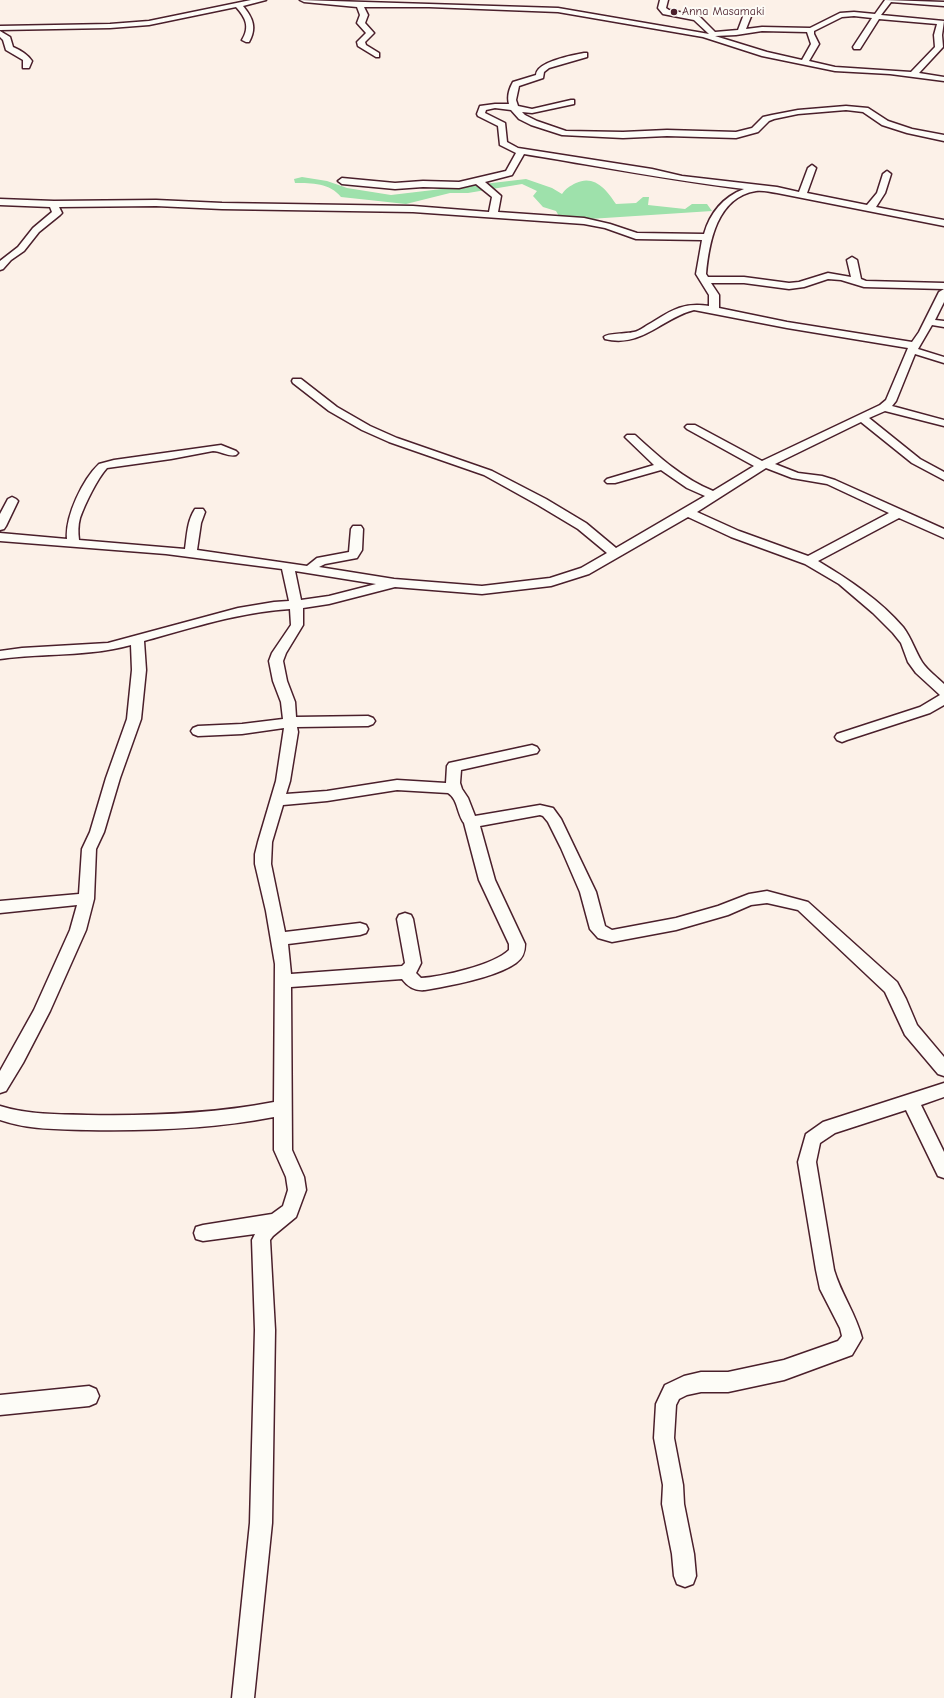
<!DOCTYPE html>
<style>
body{margin:0}
canvas{display:block;background:#fcf1e8}
</style>
<canvas width="944" height="1698"></canvas>
<script>
const ctx = document.querySelector('canvas').getContext('2d');
ctx.lineJoin = 'round';
function fillPath(path, color) {
  ctx.fillStyle = color;
  ctx.fill(path, 'evenodd');
}
function strokePath(path, color, width, dash) {
  ctx.strokeStyle = color;
  ctx.lineWidth = width;
  ctx.lineCap = dash ? 'butt' : 'round';
  ctx.setLineDash(dash || []);
  ctx.stroke(path);
}
function drawText(font, color, halo, rows, align = 'center') {
  ctx.font = font + ' "Comic Neue",sans-serif';
  ctx.lineWidth = 4;
  ctx.setLineDash([]);
  ctx.textBaseline = 'middle';
  ctx.strokeStyle = halo;
  ctx.fillStyle = color;
  for (const [text, x, y, turn = 0] of rows) {
    ctx.save();
    ctx.translate(x, y);
    ctx.rotate((+turn || 0) * Math.PI / 180);
    ctx.textAlign = isNaN(turn) ? turn : align;
    if (halo) ctx.strokeText(text, 0, 0);
    ctx.fillText(text, 0, 0);
    ctx.restore();
  }
}
const green = new Path2D(`
 M302,177l25,4 20,7 44,7 135,-16 26,9 10,6c4,-6 8,-8 14,-11 18,-9 31,7 40,21l20,-1 7,-6h6l-1,8 37,4 7,-5h15l5,7 -138,9 -14,-2 -4,-7 -13,-4 -10,-11 4,-5 -15,-7 -54,9h-18l-44,11 -65,-7c-11,-14 -29,-14 -46,-14l-1,-4z`);
const minor = new Path2D(`
 M251,0h15l-23,6c10,12 14,22 6,36h-3l-4,-2c8,-13 4,-22 -6,-33l-87,18 -39,3 -110,2v-4l110,-2 39,-3z
 M300,0l258,8 151,26 -15,-14 -31,-6 -5,-6 2,-8h8l-2,8 3,2 30,6 16,16 23,-2 6,-16 4,-2 4,2 -6,15 16,-2 48,1 30,-15 14,-1 21,2 10,-14 59,2v4l-53,-4 -10,13 63,6 -2,14 1,12 -24,26 25,4v4l-54,-7 -55,-3 -73,-15 -59,-19 -145,-25 -129,-5h-65l4,8 -3,8 9,10 -9,9 1,3 13,8v4h-3l-18,-11 -1,-4 9,-9 -9,-10 3,-8 -3,-8 -53,-5zM854,16l18,2 -19,29 1,2h6l19,-30 58,5 -3,11 1,12 -24,25 -76,-5 -26,-6 10,-17 -5,-10v-3l28,-14zM762,31l45,1 4,12 -9,16 -35,-8 -52,-16 21,-1z
 M0,31l10,6 3,10c7,3 14,7 19,14l-3,7h-6v-8l-17,-10 -3,-10 -3,-3z
 M584,53h3v4l-38,11 -5,4 -1,6 -24,8 -3,14 2,6 14,3 39,-9h3v4l-42,9 -10,-1 3,3 12,6 29,10 57,1 44,-2 69,2 16,-4 11,-11 9,-2 26,-5 48,-4 22,2 20,13 24,8 32,6v6l-37,-8 -25,-8 -19,-13 -17,-2 -48,4 -24,5 -5,2 -11,11 -22,6 -69,-2 -44,2 -61,-3 -31,-10 -12,-6 -8,-9 -16,-2 -9,2 -1,3 20,10 2,19 11,6 134,21 30,7 95,11 22,5 9,-24 4,-3 4,3 -9,25 60,12 10,-12 6,-19 4,-3 4,3 -6,19 -9,14 68,13v6l-167,-33c-7,-1 -15,-3 -21,-2 -39,6 -47,51 -50,83l2,3h36l45,6 10,-1 29,-9 23,4 -4,-17 5,-3 5,3 4,19 5,2 78,2v6l-80,-2 -23,-7 -13,-1 -24,8 -15,2 -45,-6h-33l8,12v13l68,14 125,20 7,-10 20,-40 5,-3v13l-9,18 9,1v6l-12,-2 -14,24 26,8v6l-29,-9 -19,47 -4,5 52,14v6l-59,-15 -16,7 51,41 24,13v8l-32,-17 -51,-41 -86,42 23,9 24,3 13,4 109,49v9l-45,-20 -81,43c30,18 62,39 85,66 9,12 12,24 19,35 6,9 15,15 22,22v21l-14,8 -83,27 -5,2 -5,-2 -2,-3 2,-3 83,-27 20,-12 -24,-22 -8,-11 -7,-19 -8,-10 -20,-20 -34,-29 -34,-20 -74,-27 -43,-20 -99,57 -38,12 -69,8 -87,-7 -66,17 -26,4v17l-17,28 -3,8 4,20 8,21 1,15 72,-1 5,2 2,3 -2,3 -5,2 -71,1 1,5 -8,49 -4,13 41,-3 70,-11 49,3 1,-17 2,-3 83,-18 5,2 2,3 -2,3 -76,17 -1,13 2,6 6,9 7,18 65,-11 13,3 8,11 35,73 9,34 7,4 64,-12 42,-12 31,-12 18,-3 41,11 89,80 9,17 11,26 27,32v19l-6,-2 -33,-39 -20,-43 -87,-82 -31,-7 -16,2 -23,10 -52,15 -64,12 -14,-4 -8,-9 -10,-37 -19,-44 -13,-26 -5,-6 -3,-1 -60,11 15,54 30,64c0,8 -2,14 -9,19 -19,14 -67,23 -91,27 -10,1 -17,-3 -23,-11l-111,8 1,163 12,27 2,13 -10,27 -23,19 -3,4 5,90 -3,193 -18,175h-22l18,-175 5,-193 -3,-90 3,-6 -52,7 -7,-2 -2,-6 2,-6 7,-2 69,-11 11,-8 5,-16 -2,-13 -12,-27v-33c-62,12 -124,14 -187,13 -30,-1 -58,0 -87,-10v-14c29,9 57,8 87,9 63,1 125,-1 187,-13l1,-138 -9,-53 -11,-47v-10l3,-12 18,-61 8,-53 -42,6 -44,2 -5,-2 -2,-3 2,-3 5,-2 44,-2 41,-5 -2,-17 -8,-21 -4,-20 3,-8 19,-28 -1,-16c-50,3 -99,19 -146,32l2,29 -5,49 -21,59 -16,54 -8,17 -2,50 -8,31 -36,81 -27,52 -17,28 -6,2v-22l34,-61 36,-80 7,-25 -77,8v-12l79,-7 3,-45 8,-17 16,-54 21,-59 5,-49 -1,-25c-43,12 -88,8 -131,14v-8l22,-3 86,-5 130,-35 36,-6 15,-1 -7,-32 -116,-15 -166,-13v-8l67,6c-2,-23 16,-60 32,-75l15,-4 107,-15 15,6 2,2 -2,2c-8,2 -15,-4 -23,-4l-42,8 -64,9c-10,11 -22,36 -27,50 -2,7 -2,14 -1,22l106,9c2,-13 2,-28 10,-40h8l2,3 -4,11 -4,27 110,16 10,-8 32,-6 2,-23 2,-3h8l2,3 -1,21 -5,8 -32,6 -6,3 75,12 88,7 68,-8 31,-10 26,-15 -29,-24 -40,-24 -54,-30 -95,-33 -27,-12 -33,-19 -36,-28 -1,-2 1,-2h8l36,28 33,19 27,12 95,33 54,28 40,24 30,25 89,-52 -18,-8 -26,-18 -46,13h-8l-2,-2 2,-2 47,-14 -27,-26 -2,-2 2,-2h8c24,22 48,44 78,56l41,-25 -67,-37 -2,-2 2,-2h8l67,36 118,-56 6,-5 22,-52 -121,-20 -93,-18c-32,8 -52,38 -89,29l-1,-2c3,-4 22,-3 30,-5 6,-1 11,-6 17,-9 21,-13 32,-21 58,-17v-11l-13,-21 6,-34 -66,-1 -31,-11 -21,-4 -171,-12 -191,-3 -66,-3 -97,1 3,6 -2,2 -21,17 -15,19 -13,9 -8,9 -3,1v-9l18,-14 15,-19 19,-16 -2,-5 -50,-2v-6l54,2 102,-1 66,3 191,3 76,6 3,-15 -16,-13 -17,4 -36,-1 -28,2 -53,-5 -4,-3 4,-3 53,5 28,-2 36,1 47,-11 10,-18 -16,-8 -2,-19 -20,-10 -1,-2 3,-8 15,-2h14c-2,-7 0,-15 4,-22l23,-7c0,-13 37,-20 48,-22zM524,154c73,12 146,26 220,35 -21,8 -34,24 -40,45l-67,-1 -27,-9 -26,-6 -86,-6 3,-16 -16,-14 27,-7zM766,468l26,10 35,6 62,29 -81,43 -69,-25 -42,-19zM295,571l81,13 -47,12 -28,4zM397,790l51,3c10,6 9,21 16,30l15,57 30,64v6c-15,15 -68,27 -88,28l-5,-5 5,-10 -8,-44 -2,-4 -6,-2 -6,2 -2,4 8,44 -3,3 -111,8 -3,-30 72,-9 6,-2 2,-4 -2,-4 -6,-2 -75,9 -14,-68 1,-22 11,-37 44,-4z
 M12,497l4,2 2,2 -12,25 -2,3 -4,1v-16l8,-15z
 M944,1083v14l-23,8 23,47v26l-6,-2 -32,-66 -71,23 -15,10 -4,19 18,108c7,24 22,44 28,68l-10,17 -68,25 -56,12h-27l-14,3 -8,4 -3,6 -2,33 9,47 1,19 10,50 2,22 -3,8 -8,3 -8,-3 -3,-8 -2,-22 -10,-50 1,-19 -9,-47 2,-34 9,-19 19,-9 17,-4h27l56,-12 54,-19 4,-5 -2,-8 -20,-39 -4,-19 -18,-108 8,-28 17,-12z
 M89,1386l7,3 3,7 -3,7 -7,3 -89,9v-20z`);
const markers = [
 [674,12,4,"#4a1f2b"]
];
const farPoinames = [
 ["Anna Masamaki",682,12]
];
fillPath(green, '#9ee1ab');
strokePath(minor, '#4a1f2b', 3);
fillPath(minor, '#fdfcf7');
for (const [x, y, r, color] of markers) {
  const dot = new Path2D();
  dot.arc(x, y, r, 0, 2 * Math.PI);
  ctx.fillStyle = color;
  ctx.fill(dot);
  strokePath(dot, '#fdfcf7', 1.5);
}
drawText('12px', '#4a1f2b', '#fdfcf7', farPoinames, 'left');
</script>
